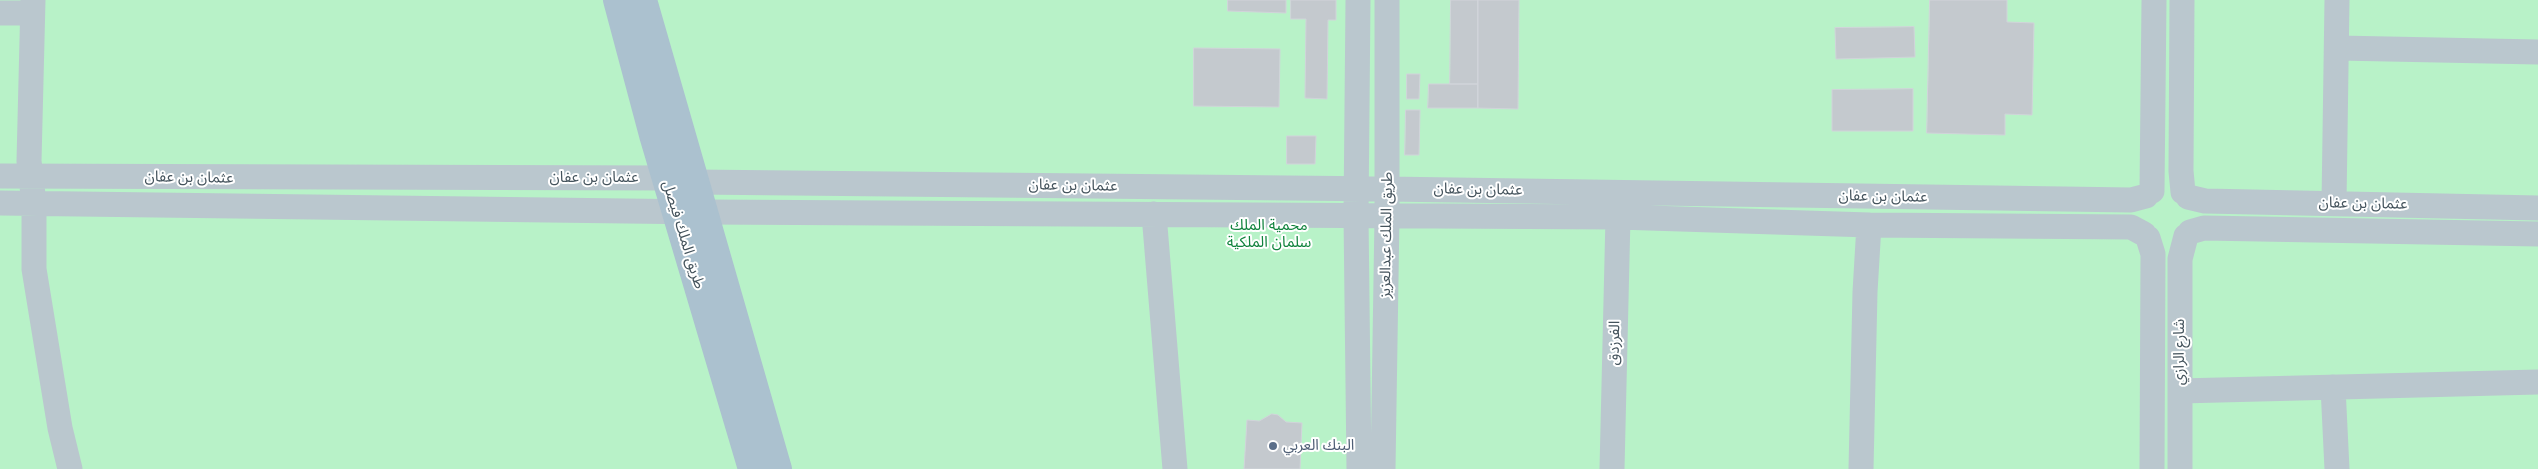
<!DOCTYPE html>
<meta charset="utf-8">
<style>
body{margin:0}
canvas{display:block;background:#f0edee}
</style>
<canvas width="2538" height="469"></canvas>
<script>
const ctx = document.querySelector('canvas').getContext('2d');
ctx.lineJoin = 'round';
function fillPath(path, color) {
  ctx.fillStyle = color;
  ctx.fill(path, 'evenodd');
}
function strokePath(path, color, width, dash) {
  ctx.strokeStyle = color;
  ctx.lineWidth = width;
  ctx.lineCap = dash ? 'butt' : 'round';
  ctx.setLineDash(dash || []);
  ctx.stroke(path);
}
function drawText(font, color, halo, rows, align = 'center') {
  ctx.font = font + ' "DM Sans","Noto Sans Arabic",sans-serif';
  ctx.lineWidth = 4;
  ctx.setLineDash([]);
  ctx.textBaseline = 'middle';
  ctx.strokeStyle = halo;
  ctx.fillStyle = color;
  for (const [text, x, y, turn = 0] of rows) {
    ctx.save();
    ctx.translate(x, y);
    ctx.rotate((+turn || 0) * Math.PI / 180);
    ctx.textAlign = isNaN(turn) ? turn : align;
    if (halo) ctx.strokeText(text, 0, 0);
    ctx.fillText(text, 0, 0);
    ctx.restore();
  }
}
const green = new Path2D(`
 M0,0h2538v469h-2538z`);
const building = new Path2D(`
 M1228,0h58v13l-58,-2z
 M1291,0h45v20h-8l-1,79 -22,-1 1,-79h-15z
 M1451,0h27v84h-28z
 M1478,0h41l-1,109 -40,-1z
 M1930,0h77v22l27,1 -2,92 -27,-1v21l-78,-2z
 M1914,27l1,30 -79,2 -1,-31z
 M1194,48l86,1 -1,58 -85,-1z
 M1407,74h13l-1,25h-12z
 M1429,84h49v24h-50z
 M1913,89v42h-81v-41z
 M1406,110h14l-1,45h-14z
 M1287,136h29l-1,28h-28z
 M1272,414l6,1 8,7 16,1 -2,46h-56l3,-49 12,1z`);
const minor = new Path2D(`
 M33,0l-4,161 5,42v66l26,159 10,41
 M1358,0l-2,215 3,254
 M2182,0l-1,171 2,21
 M0,13h32
 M2338,48l200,4
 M0,176l666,2 28,4 693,7 744,11 15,-4
 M2152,191l2,-191
 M2188,197l17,4 333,7
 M0,203l705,9 913,5 251,8 262,2 13,7
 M2334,203l3,-203
 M1154,214l21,255
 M2190,232l14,-4 334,6
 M2148,238l5,16 -1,215
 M2333,387l4,82
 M2180,391l358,-9
 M1383,469l4,-253v-216
 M1612,469l6,-252
 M1861,469l4,-177 4,-67
 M2180,469v-210l6,-23`);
const major = new Path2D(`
 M617,0l36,135 99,334
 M643,0l135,469`);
const markers = [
 [1273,446,5,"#5c6f8a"]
];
const streetNames = [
 ["عثمان بن عفان",189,178,1],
 ["عثمان بن عفان",594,178],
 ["عثمان بن عفان",1073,186,1],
 ["عثمان بن عفان",1478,190,1],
 ["عثمان بن عفان",1883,197,1],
 ["عثمان بن عفان",2363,204,1],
 ["طريق الملك فيصل",683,235,73],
 ["طريق الملك عبدالعزيز",1387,235,-89],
 ["الفرزدق",1615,343,-89],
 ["شارع الرازي",2180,352,-90]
];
const parkNames = [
 ["محمية الملك",1269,226],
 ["سلمان الملكية",1269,243]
];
const serviceNames = [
 ["البنك العربي",1283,446]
];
fillPath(green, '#b8f2c8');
fillPath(building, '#c4c9ce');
strokePath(building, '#d1d4da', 1);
strokePath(minor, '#bac7ce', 25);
strokePath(major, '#abc1cf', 28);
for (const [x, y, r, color] of markers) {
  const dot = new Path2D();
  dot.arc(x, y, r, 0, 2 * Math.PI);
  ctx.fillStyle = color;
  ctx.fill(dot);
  strokePath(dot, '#fff', 2);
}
drawText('15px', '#44535c', '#fff', streetNames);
drawText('15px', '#10833d', '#fff', parkNames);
drawText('15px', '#4e5e75', '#fff', serviceNames, 'left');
</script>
